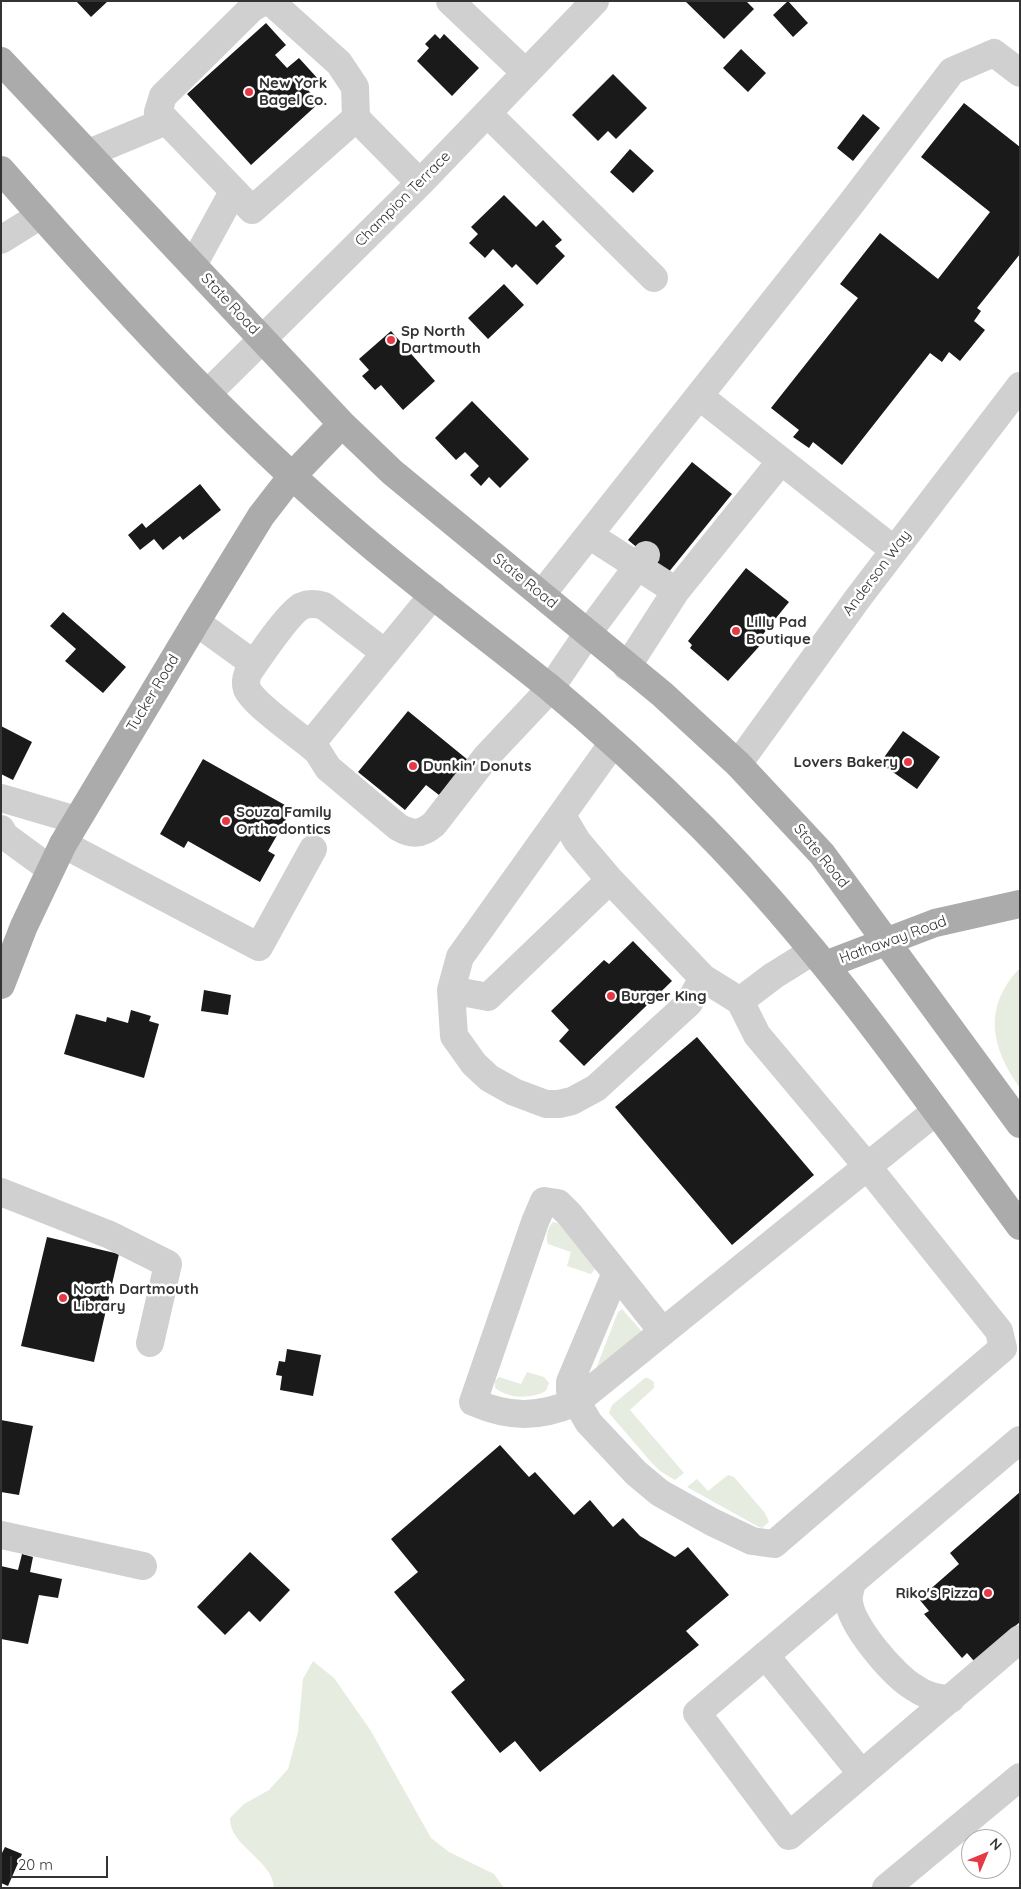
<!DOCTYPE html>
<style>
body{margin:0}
#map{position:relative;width:1021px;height:1889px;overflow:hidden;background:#fff;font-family:Quicksand,sans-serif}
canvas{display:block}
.frame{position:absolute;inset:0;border:2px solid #333;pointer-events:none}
.north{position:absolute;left:961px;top:1829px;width:50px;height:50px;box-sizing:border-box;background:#fff;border:1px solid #adadad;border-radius:50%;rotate:45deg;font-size:14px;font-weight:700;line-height:20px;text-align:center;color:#333}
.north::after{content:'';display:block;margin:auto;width:18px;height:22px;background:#e63946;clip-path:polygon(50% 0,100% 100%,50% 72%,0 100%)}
.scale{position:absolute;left:10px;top:1856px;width:98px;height:22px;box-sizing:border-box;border:2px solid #333;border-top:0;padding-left:6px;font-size:15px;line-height:18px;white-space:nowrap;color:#333;-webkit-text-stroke:4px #fff;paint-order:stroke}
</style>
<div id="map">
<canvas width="1021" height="1889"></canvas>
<div class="frame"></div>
<div class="north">N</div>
<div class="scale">20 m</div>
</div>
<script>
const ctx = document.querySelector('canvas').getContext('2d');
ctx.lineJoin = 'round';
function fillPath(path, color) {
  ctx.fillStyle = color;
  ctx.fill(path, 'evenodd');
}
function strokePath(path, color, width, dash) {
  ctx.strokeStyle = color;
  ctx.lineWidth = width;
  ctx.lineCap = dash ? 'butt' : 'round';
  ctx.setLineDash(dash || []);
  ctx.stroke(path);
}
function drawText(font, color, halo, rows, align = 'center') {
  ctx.font = font + ' Quicksand,sans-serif';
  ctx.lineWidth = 5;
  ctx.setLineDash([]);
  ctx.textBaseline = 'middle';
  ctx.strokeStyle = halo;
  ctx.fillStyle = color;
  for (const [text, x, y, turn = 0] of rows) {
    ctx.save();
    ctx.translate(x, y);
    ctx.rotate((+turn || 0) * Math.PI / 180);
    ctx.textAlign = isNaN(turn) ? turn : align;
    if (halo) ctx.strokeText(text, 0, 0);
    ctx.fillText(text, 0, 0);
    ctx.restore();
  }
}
const green = new Path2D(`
 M1020,968v120c-29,-40 -38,-81 0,-120z
 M553,1222l8,2 32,39 2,6 -4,5 -24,-8 4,-14 -23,-8c-3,-7 0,-17 5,-22z
 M622,1309l23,26 -46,34 -2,-3 21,-54z
 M527,1372l17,5 5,6 -3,8c-15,8 -37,8 -51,-3v-7l4,-4 22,7z
 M645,1378h3l6,4v6l-24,22 54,63 -9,7 -15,-9 -9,-9 -42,-49 3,-8z
 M728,1475l6,2 31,36 4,9 -7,6 -5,-2 -70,-39 10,-8 11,12z
 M313,1661l21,17 37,53 60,107 18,14 45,22 10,14h-230c-1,-28 -45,-42 -44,-70l14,-14 25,-14 19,-21 10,-37 5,-53z`);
const building = new Path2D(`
 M76,1h32l-17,16z
 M685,1h61l8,8 -30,30z
 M788,1l20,22 -15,14 -20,-22z
 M266,23l20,22 -11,10 12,13 12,-10 20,22 -11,10 11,13 -68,62 -64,-71z
 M435,34l5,5 4,-5 35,34 -27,28 -35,-35 12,-13 -4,-4z
 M741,49l25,24 -18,19 -25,-24z
 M613,74l34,34 -31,31 -8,-8 -10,10 -26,-26z
 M964,103l56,44v107l-43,54 4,3 -7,10 11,9 -25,31 -11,-9 -7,10 -12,-9 -88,112 -29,-23 -4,6 -16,-11 6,-7 -28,-22 87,-110 -18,-14 40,-51 58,46 52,-67 -69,-55z
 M863,114l17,14 -27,33 -16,-13z
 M630,149l24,22 -21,22 -23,-21z
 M504,195l32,32 7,-7 19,20 -7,6 10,10 -28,29 -21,-21 -4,4 -19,-19 -8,9 -16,-15 9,-9 -7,-7z
 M504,284l20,21 -36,34 -20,-21z
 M391,331l44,50 -32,29 -22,-25 -6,5 -13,-14 7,-6 -10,-11z
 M472,401l57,58 -29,29 -11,-11 -8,9 -11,-11 9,-9 -14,-14 -9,8 -21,-22z
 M692,462l40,32 -64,79 -40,-33z
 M200,484l21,26 -38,30 -3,-4 -17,14 -9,-11 -14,11 -12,-15 14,-12 4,5z
 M746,568l43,34 -29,36 4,3 -36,40 -38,-33 2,-3 -4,-4z
 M63,612l63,55 -23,26 -38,-32 11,-12 -26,-23z
 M408,711l60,49 -29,35 -13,-10 -21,25 -47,-38z
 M1,726l31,16 -19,38 -12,-6z
 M903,731l37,26 -23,32 -37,-26z
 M203,759l89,50 -24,42 7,4 -15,27 -72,-41 -4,7 -24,-14z
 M633,941l39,40 -88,85 -25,-25 10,-11 -18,-19 53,-51 5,4z
 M204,990l27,5 -3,20 -27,-4z
 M131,1010l20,6 -2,5 10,3 -15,54 -80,-24 12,-40 30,8 1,-5 21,6z
 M697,1037l117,138 -82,70 -117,-138z
 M47,1237l72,17 -25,108 -73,-16z
 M287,1349l34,6 -8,41 -33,-6 2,-14 -6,-1 3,-14 6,1z
 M1,1420l32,6 -14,69 -18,-3z
 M500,1445l29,32 6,-5 39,43 16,-15 23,27 10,-9 17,18 35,21 13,-10 41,48 -43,36 13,14 -159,127 -25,-31 -15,12 -49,-61 14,-12 -71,-88 24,-20 -27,-33z
 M1020,1492v130l-46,39 -7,-8 -5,5 -38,-44 5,-3 -10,-12 40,-35 -9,-11z
 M250,1552l40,38 -30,32 -11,-11 -24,24 -28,-28z
 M22,1554l11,3 -3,15 32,7 -4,19 -19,-3 -11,49 -27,-5v-73l17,4z
 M5,1847l17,7 -14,32 -7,-3v-28z`);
const minor = new Path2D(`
 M265,1l-13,7 -89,88 -5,16 94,98 104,-92 64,65
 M270,1l69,62 16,24 1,31
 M450,1l76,72
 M487,113l167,165
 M89,153l77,-32
 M1,240l40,-25
 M193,265l40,-73
 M207,394l213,-211 175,-182
 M699,396l195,154
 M589,535l87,56
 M542,594l308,-389 102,-134 42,-18 26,20
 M196,622l58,42
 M385,653l-61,-47c-7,-2 -15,-3 -22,0 -14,7 -44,53 -54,67 -2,6 -3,10 -1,16 7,15 48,44 63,56l123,-150
 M627,667l49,-76 105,-130
 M310,745l8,7 10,16 70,59c14,8 23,8 36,-3l52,-67 64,-68 38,-56 58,-78
 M738,764l120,-166 162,-212
 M1,798l75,22
 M562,816l15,25 33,39 93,98 37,23 17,34 110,131 132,165 4,17 -229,196 -22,-3 -40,-19 -52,-29 -24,-20 -47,-50 -19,-32v-9l46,-109
 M1,829l4,7 45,33
 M63,844l196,103 54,-98
 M610,880l-122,117 -37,-7 9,-33 153,-214
 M451,990l3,46 20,28 15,14 25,14 32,12h13l13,-3 24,-13 93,-85 14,-25
 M740,1001l33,-25 40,-25
 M1,1192l109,43 58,29 -18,79
 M663,1332l-93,-117 -12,-12 -14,-2 -9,21 -62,180c37,16 65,16 103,0l360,-291
 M1020,1440l-323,273 92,123 231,-197
 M1,1535l142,31
 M852,1582c-1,6 -4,13 -3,19 1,24 45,75 66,87 11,8 22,10 36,11
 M765,1655l97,119
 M886,1888l134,-111`);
const major = new Path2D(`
 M1,61l341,363 50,48 270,222 76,70 84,90 198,270
 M1,170c109,124 221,247 346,355 65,57 135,108 202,162 53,44 104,91 153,140 120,121 218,262 318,399
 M825,965l110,-42 85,-19
 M1,985l23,-59 39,-82 133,-222 65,-106 31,-40 50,-52`);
const markers = [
 [249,92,5,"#e63946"],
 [391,340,5,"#e63946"],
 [736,631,5,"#e63946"],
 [908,762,5,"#e63946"],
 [413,766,5,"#e63946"],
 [226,821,5,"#e63946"],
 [611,996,5,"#e63946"],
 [63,1298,5,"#e63946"],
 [988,1593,5,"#e63946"]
];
const poiNames = [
 ["New York",259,83],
 ["Bagel Co.",259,100],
 ["Sp North",401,331],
 ["Dartmouth",401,348],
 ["Lilly Pad",746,622],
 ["Boutique",746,639],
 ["Lovers Bakery",898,762,"right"],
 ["Dunkin' Donuts",423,766],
 ["Souza Family",236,812],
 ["Orthodontics",236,829],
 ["Burger King",621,996],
 ["North Dartmouth",73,1289],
 ["Library",73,1306],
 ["Riko's Pizza",978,1593,"right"]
];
const streetNames = [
 ["Champion Terrace",403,199,-45],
 ["State Road",230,304,47],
 ["Anderson Way",877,573,-53],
 ["State Road",525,581,39],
 ["Tucker Road",153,693,-59],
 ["State Road",821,856,51],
 ["Hathaway Road",893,940,-20]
];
fillPath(green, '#e6ecdf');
fillPath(building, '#1a1a1a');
strokePath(minor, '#d0d0d0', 28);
strokePath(major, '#ababab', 28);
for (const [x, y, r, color] of markers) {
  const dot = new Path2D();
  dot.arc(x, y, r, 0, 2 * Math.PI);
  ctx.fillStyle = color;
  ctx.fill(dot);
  strokePath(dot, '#fff', 2);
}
drawText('bold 15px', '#333', '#fff', poiNames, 'left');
drawText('15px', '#333', '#fff', streetNames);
</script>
